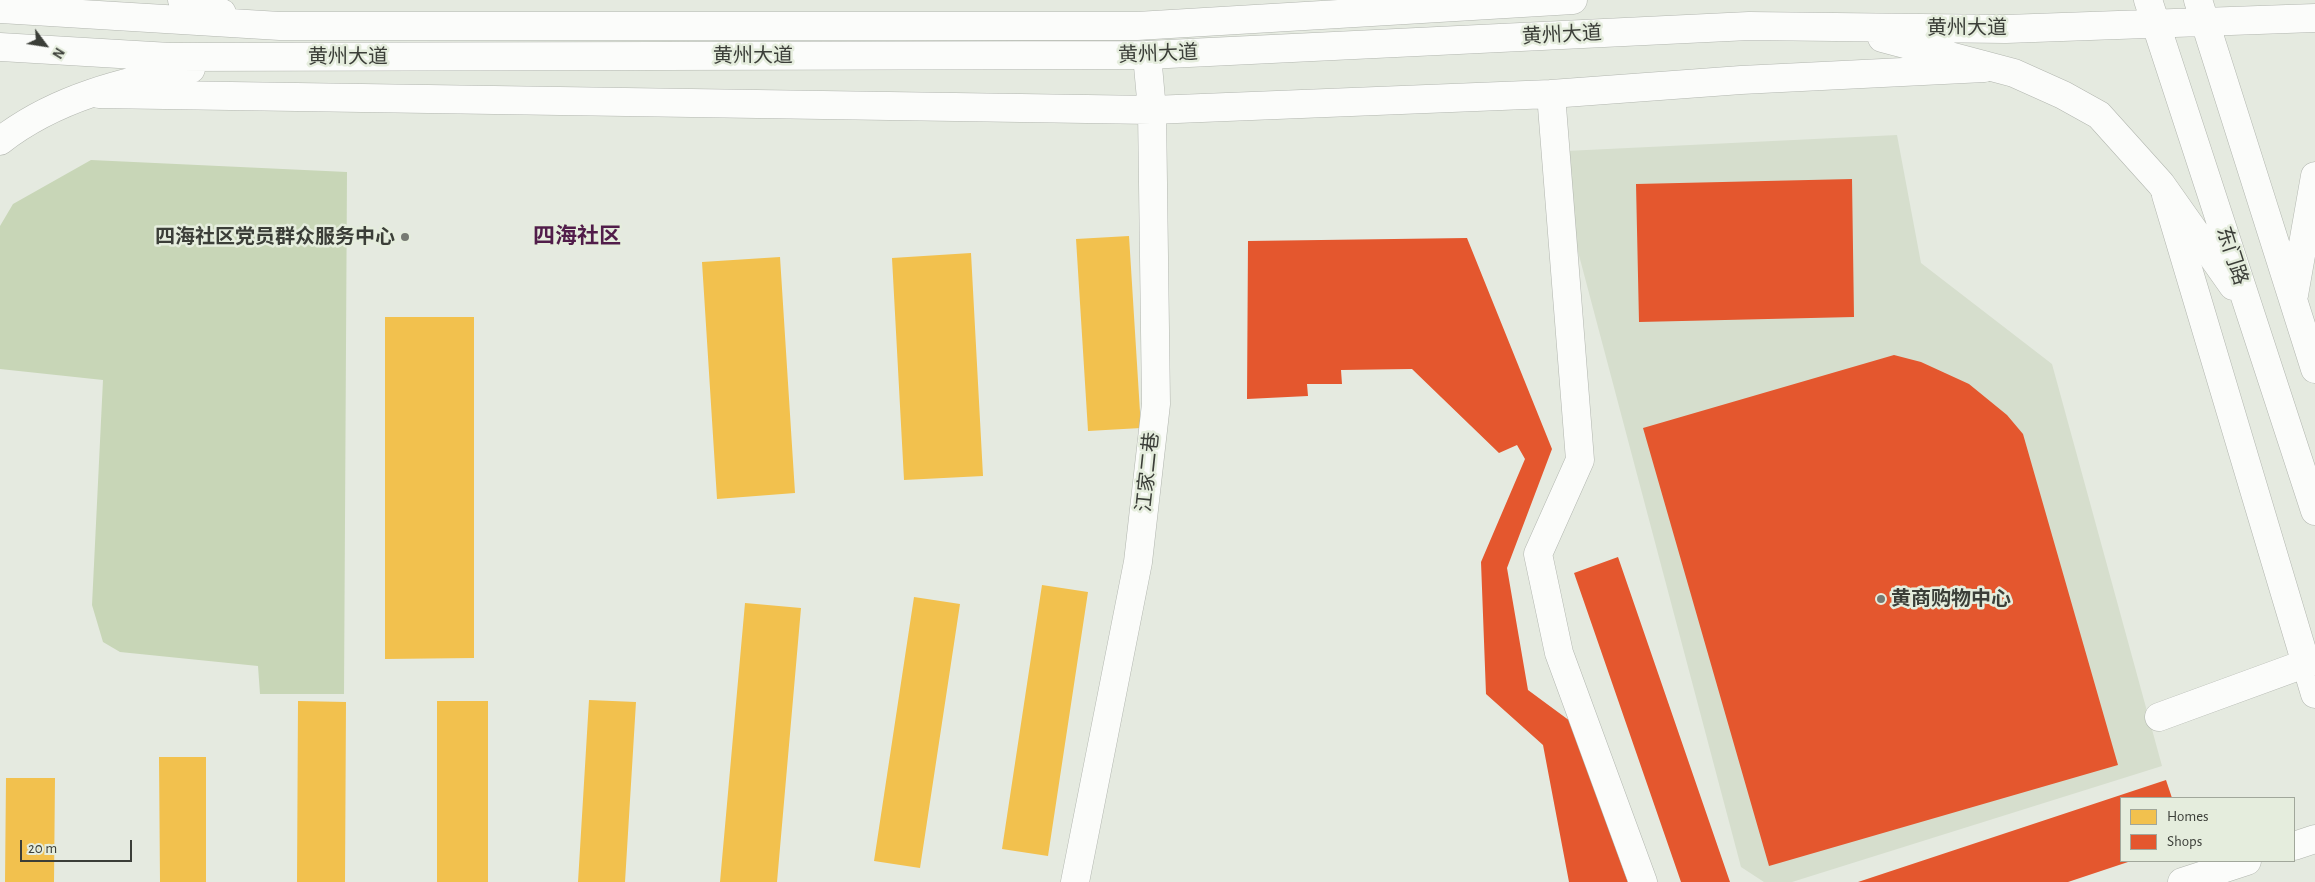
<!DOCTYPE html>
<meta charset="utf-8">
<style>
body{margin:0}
#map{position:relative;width:2315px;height:882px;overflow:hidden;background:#e5eae0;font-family:"Alegreya Sans",sans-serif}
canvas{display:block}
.legend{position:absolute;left:2120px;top:797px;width:175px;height:65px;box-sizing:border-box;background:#e5eddd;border:1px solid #a1a79b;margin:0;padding:6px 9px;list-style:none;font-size:15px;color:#3b3e38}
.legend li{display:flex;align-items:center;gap:10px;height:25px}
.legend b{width:25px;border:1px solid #a1a79b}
.north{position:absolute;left:20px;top:20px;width:50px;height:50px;-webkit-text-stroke:4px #e5eddd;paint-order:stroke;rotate:121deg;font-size:14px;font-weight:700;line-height:20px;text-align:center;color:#3b3e38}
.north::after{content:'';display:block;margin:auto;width:18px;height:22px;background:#3b3e38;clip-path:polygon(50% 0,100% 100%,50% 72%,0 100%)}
.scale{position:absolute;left:20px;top:840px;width:112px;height:22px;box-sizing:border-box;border:2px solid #3b3e38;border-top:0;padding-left:6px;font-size:15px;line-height:18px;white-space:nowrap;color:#3b3e38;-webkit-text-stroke:4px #e5eddd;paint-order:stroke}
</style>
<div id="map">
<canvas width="2315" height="882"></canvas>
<ul class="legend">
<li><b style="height:14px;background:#f2c14e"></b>Homes</li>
<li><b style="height:14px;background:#e4572e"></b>Shops</li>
</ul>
<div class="north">N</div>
<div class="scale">20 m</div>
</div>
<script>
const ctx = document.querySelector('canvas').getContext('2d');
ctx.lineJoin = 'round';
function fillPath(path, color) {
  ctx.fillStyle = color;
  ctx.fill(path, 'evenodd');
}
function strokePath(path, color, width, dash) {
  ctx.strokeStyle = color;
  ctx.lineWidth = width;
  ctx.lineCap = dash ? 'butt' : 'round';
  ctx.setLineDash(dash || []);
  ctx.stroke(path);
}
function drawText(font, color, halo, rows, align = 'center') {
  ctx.font = font + ' "Alegreya Sans","Noto Sans SC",sans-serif';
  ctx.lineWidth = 5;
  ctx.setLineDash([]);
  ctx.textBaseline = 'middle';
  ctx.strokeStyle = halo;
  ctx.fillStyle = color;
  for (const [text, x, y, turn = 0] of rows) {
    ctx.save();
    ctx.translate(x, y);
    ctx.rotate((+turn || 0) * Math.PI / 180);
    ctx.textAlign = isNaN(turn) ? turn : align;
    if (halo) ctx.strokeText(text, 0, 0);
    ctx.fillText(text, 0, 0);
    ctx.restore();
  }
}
const built = new Path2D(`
 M1897,135l24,128 131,101 110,402 -370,116h-28l-23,-15 -174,-657 -1,-59z`);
const green = new Path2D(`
 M91,160l256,12 -3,522h-84l-2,-28 -138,-14 -17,-10 -11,-37 11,-225 -103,-11v-143l13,-22z`);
const homes = new Path2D(`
 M1129,236l12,192 -53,3 -12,-192z
 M971,253l12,223 -79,4 -12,-222z
 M780,257l15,236 -78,6 -15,-237z
 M385,317h89v341l-89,1z
 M1042,585l46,7 -40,264 -46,-7z
 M914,597l46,7 -40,264 -46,-7z
 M745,603l56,5 -24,274h-57z
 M589,700l47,2 -11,180h-47z
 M298,701l48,1 -1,180h-48z
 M437,701h51v181h-51z
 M159,757h47v125h-46z
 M6,778h49l-1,104h-49z`);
const shops = new Path2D(`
 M1852,179l2,138 -215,5 -3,-138z
 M1467,238l85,211 -45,119 21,122 42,31 58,161h-59l-26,-137 -57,-51 -5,-132 44,-103 -8,-14 -18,8 -87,-84 -71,1 1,14h-35l1,12 -61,3 1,-158z
 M1894,355l27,7 48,22 38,31 16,19 95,331 -349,101 -126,-438z
 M1618,557l112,325h-49l-107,-309z
 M2166,780l6,18h-51v63h10l-63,21h-210z`);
const minor = new Path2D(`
 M99,94l1053,16 399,-16 190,-14 243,-12
 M1551,94l29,366 -42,94 21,99 84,229
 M2166,195l149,499
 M2159,717l156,-57
 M2294,846l21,-7
 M1075,882l63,-320 18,-158 -4,-294 -5,-55
 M2182,882l65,-21`);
const major = new Path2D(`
 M182,0l40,13
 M2148,0l167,511
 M2198,0l117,369
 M0,9l280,17h857l436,-26
 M1882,38l132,35 49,22 36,20 62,69 72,102
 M0,47l170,10 977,-2 602,-29 257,3 309,-11
 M0,141c55,-43 124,-60 191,-72
 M2294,295l21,-119`);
const markers = [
 [405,237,5,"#767a73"],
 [1881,599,5,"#767a73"]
];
const streetNames = [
 ["黄州大道",1967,28],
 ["黄州大道",1562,35,-3],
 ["黄州大道",1158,54,-2],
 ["黄州大道",753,56],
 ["黄州大道",348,57],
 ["东门路",2232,256,72],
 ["江家二巷",1148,472,-84]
];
const poiNames = [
 ["四海社区党员群众服务中心",395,237],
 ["黄商购物中心",1891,599,"left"]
];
const quarterNames = [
 ["四海社区",577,236]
];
fillPath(built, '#d6decd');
fillPath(green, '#c8d6b7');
fillPath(homes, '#f2c14e');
fillPath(shops, '#e4572e');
strokePath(minor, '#b2b6af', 29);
strokePath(major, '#b2b6af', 29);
strokePath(minor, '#fbfcfa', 28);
strokePath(major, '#fbfcfa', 28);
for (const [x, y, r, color] of markers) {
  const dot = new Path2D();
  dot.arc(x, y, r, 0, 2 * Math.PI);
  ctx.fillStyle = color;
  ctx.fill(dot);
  strokePath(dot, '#e5eddd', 2);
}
drawText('20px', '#3b3e38', '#e5eddd', streetNames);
drawText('bold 20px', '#3b3e38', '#e5eddd', poiNames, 'right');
drawText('bold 22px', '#511d4a', '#e5eddd', quarterNames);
</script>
